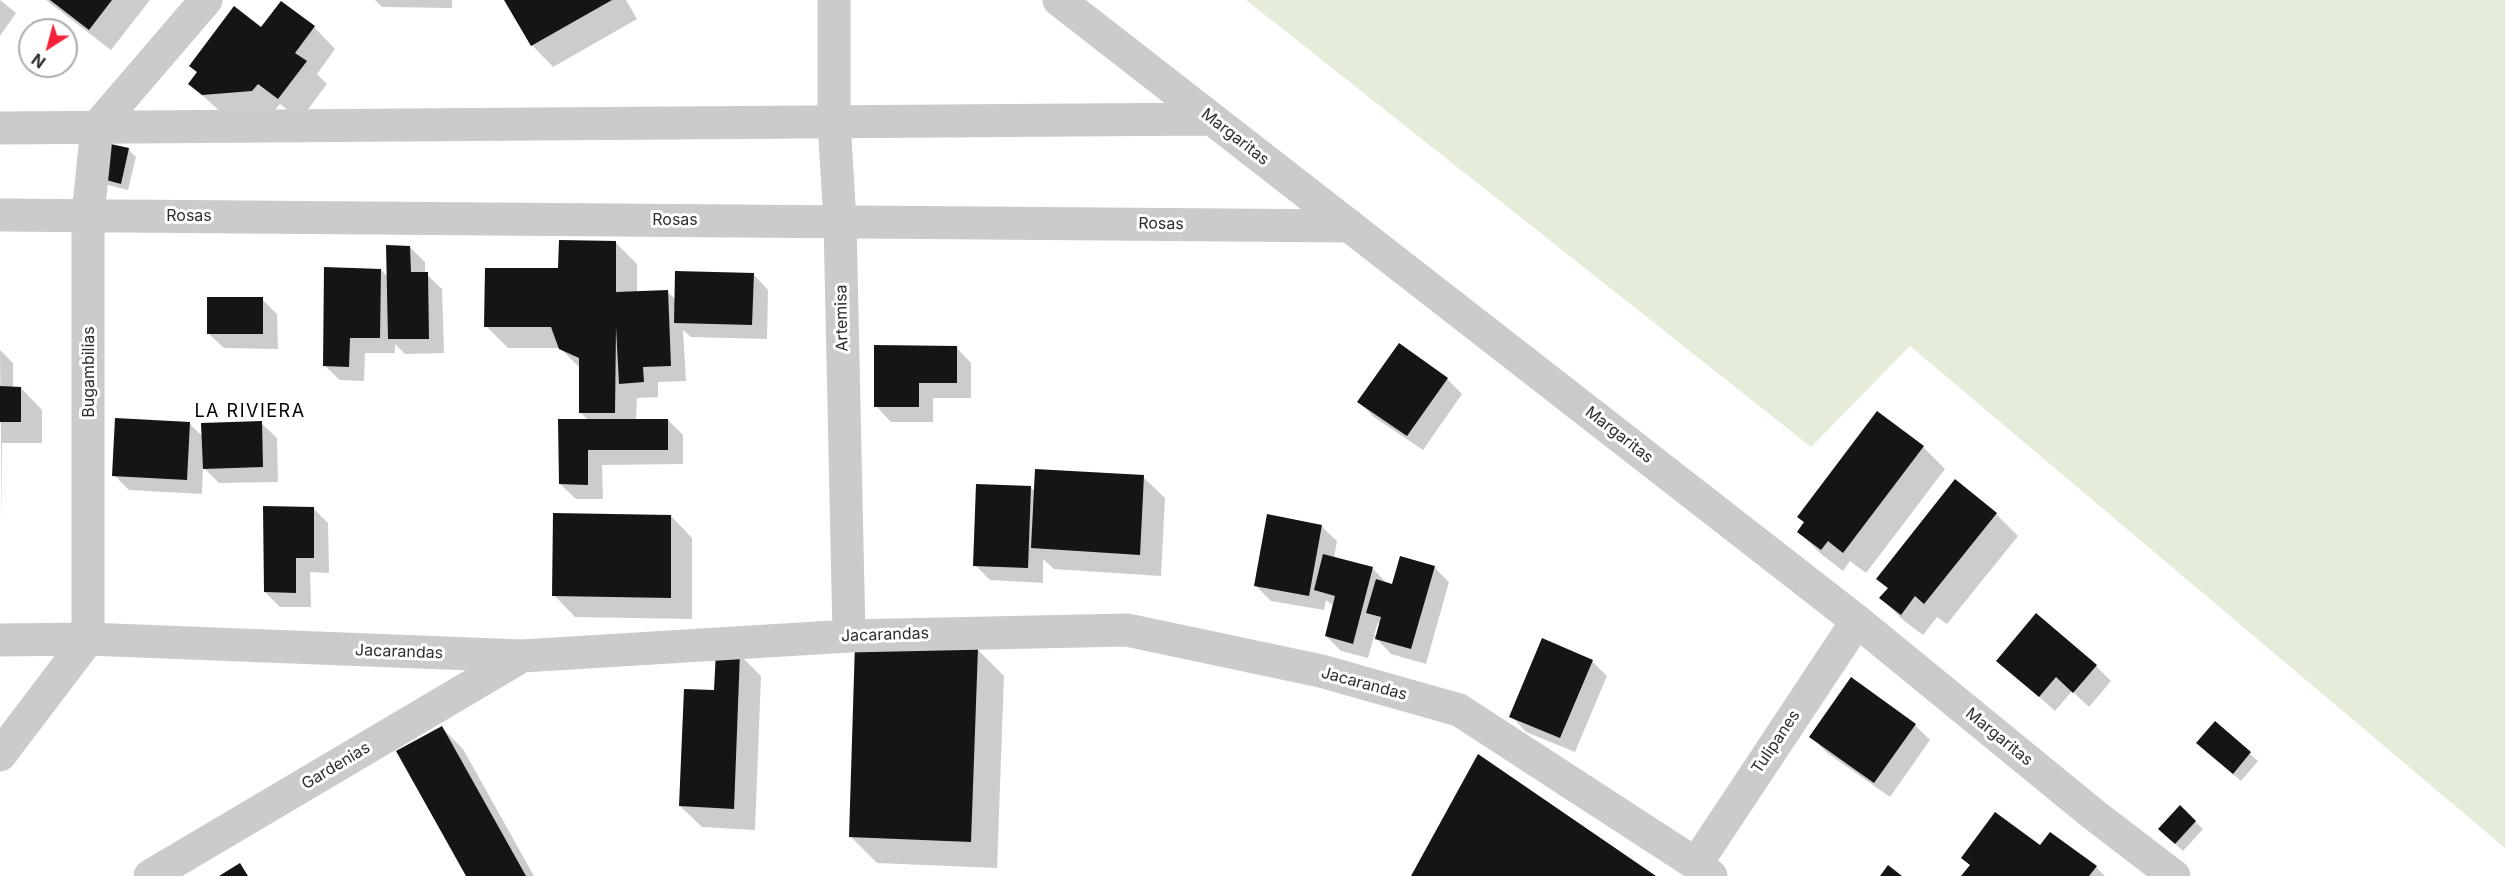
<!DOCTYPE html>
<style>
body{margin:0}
#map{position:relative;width:2505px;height:876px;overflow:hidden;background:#fff;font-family:Inter,sans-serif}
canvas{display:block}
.north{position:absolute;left:18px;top:18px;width:60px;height:60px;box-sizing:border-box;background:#fff;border:2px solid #ababab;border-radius:50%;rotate:216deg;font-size:16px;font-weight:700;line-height:24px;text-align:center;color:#2e2e2e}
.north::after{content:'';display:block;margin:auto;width:21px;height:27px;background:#f42139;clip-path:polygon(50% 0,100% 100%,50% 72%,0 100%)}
</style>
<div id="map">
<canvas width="2505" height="876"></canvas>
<div class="north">N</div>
</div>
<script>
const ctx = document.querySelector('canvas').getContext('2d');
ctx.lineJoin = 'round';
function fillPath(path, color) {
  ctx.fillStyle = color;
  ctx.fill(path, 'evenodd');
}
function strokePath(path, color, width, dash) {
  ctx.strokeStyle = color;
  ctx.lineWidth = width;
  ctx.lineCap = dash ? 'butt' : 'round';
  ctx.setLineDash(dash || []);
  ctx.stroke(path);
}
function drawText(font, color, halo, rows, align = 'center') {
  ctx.font = font + ' Inter,sans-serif';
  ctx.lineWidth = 6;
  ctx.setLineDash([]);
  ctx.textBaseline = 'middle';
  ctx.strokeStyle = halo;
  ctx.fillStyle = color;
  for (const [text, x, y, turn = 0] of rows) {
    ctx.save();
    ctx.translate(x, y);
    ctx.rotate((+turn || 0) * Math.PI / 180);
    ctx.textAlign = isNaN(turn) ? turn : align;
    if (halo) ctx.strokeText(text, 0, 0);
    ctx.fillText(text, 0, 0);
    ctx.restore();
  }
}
const green = new Path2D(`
 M1246,0h1259v848l-595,-502 -99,101z`);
const shadow = new Path2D(`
 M0,0l16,13 -16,23z
 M46,0h104l-39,50z
 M375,0h77v8l-70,-1z
 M506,0h120l11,19 -84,48 -21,-22z
 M281,3l33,24 21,22 -18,25 10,10 -27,36 -20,-16 -7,8 -48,4 -35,-32 72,-55z
 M128,149l8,8 -8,33 -20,-5 -8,-7z
 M616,243l21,21v29l30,-2 9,9 77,-26 15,16 -1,49 -76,-2 -8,-7 3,51 -28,1v15l-21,1 -1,22h32l15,15v29l-81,1 1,34h-27l-16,-15 28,-64 -8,-8 1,-43 -21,-21h-52l-22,-22 74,-57z
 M410,247l15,15v11l17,16 2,64 -39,1 -10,-10v9h-30l-1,28 -24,-1 -16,-15 57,-95 7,7z
 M262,299l15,15 1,35 -54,-1 -16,-15z
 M956,347l15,16v35h-38v24h-42l-15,-16z
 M0,350l13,13v25h8l21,22v33h-40v85z
 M1447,379l15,15 -39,56 -49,-33 -15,-15z
 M1878,413l45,34 22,22 -79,104 -16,-12 -7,10 -23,-18 -21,-21 6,-9 -6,-6z
 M189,423l14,14 58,-14 16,15 1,44 -59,1 -16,-16 -1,27 -73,-4 -15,-15z
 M1143,477l22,21 -4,78 -107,-7 -11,-10v24l-53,-3 -15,-15 55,-78 6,5z
 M1955,481l41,33 22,22 -71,88 -10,-7 -14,18 -20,-15 -22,-22 7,-9 -10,-10z
 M313,508l15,15 1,50 -19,-1 1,35h-31l-15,-15z
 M671,516l21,22v81l-117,-2 -21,-22z
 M1321,526l16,15 -3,17 38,10 15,15 6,3 41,-19 15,15 -23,82 -35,-10 -17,-18 -6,22 -27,-7 -15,-15 8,-30 -8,-6 -2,10 -53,-9 -15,-15zM1378,622l2,3 -3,11 -3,-1z
 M977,649l27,27 -7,192 -120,-5 -27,-27z
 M739,654l22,22 -6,154 -53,-3 -22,-21 36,-114z
 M1998,660l98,6 15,15 -22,26 -17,-16 -17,20z
 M1592,661l15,15 -32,76 -49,-20 -15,-16z
 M2215,723l43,38 -17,20 -36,-30z
 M1915,725l15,15 -40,57 -64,-45 -15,-16z
 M442,728l21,21 71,127h-67z
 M2180,807l23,22 -20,22 -23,-22z
 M2040,848l56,19 9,9h-142l8,-10 -8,-8z`);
const building = new Path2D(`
 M50,0h62l-23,30z
 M504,0h108l-81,46z
 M281,1l34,25 -20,27 12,8 -29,38 -20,-15 -6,7 -50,4 -14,-11 9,-12 -8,-6 45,-60 27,21z
 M106,143l23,5 -8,36 -22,-6z
 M559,240l57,1v51l52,-2 3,76 -28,1 1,15 -25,2 -3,-57 -1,86h-36v-55l-20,-9 -8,-22h-67l1,-59h73z
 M386,245l24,1 1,26h17l1,67h-41z
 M324,267l57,2 -1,69h-30l-1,29 -26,-1z
 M675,271l79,2 -2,52 -78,-2z
 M207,297h56v37h-56z
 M1399,343l49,35 -41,58 -50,-34z
 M874,345l83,1v37h-38v24h-45z
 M0,386l21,1v35h-21z
 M1877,411l47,35 -81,107 -15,-12 -7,9 -24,-18 7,-10 -7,-5z
 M115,418l75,4 -3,58 -75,-4z
 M558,419h110v31h-80v35l-29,-1z
 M262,421l1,46 -60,2 -2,-46z
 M1035,469l109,6 -4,80 -109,-7z
 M1955,479l42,34 -73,91 -9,-8 -14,19 -22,-17 9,-10 -12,-9z
 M976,484l55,2 -3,82 -55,-2z
 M263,506l51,1v51h-18v35l-32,-1z
 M553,513l118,2v83l-119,-2z
 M1267,514l55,11 -13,71 -55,-10z
 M1323,554l50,13 -20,77 -28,-8 10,-40 -21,-6z
 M1400,556l35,10 -24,83 -36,-10 6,-22 -15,-4 10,-34 16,5z
 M2036,613l61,52 -24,28 -17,-16 -17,20 -43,-36z
 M1542,638l51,22 -33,78 -51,-21z
 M855,643l123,5 -7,194 -122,-5z
 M716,651l24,2 -6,156 -55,-3 5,-117 30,1z
 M1851,677l65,47 -42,59 -65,-46z
 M2215,721l36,31 -18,22 -37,-31z
 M442,726l84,150h-60l-70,-125z
 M1478,754l178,122h-245z
 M2180,805l16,16 -21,23 -17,-15z
 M1995,812l45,33 10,-13 47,34 -8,10h-128l9,-11 -9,-7z
 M240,863l8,13h-29z
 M1888,865l14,11h-22z`);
const street = new Path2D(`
 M834,0v122l6,99 9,415
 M1059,0l798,621 236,193 81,62
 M0,128l1211,-9
 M0,215l1350,11
 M0,640l88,-1 434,17 327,-20 278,-6 194,41 138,39 237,154 15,12
 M0,755l88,-116v-423l9,-89 109,-127
 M1696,864l161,-243
 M150,876l372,-220`);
const streetNames = [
 ["Margaritas",1235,137,38],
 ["Rosas",189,216],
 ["Rosas",675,220],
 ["Rosas",1161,224,1],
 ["Artemisa",842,318,-91],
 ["Bugambilias",89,372,-90],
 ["Margaritas",1619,435,38],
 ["Jacarandas",885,635,-2],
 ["Jacarandas",399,652,2],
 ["Jacarandas",1364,684,15],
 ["Margaritas",1999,737,39],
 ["Tulipanes",1776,742,-56],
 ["Gardenias",336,766,-31]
];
const neighbourhoodNames = [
 ["LA RIVIERA",250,412]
];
fillPath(green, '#e5edda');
fillPath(shadow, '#0003');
fillPath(building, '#151515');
strokePath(street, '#cbcbcb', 33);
drawText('16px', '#2e2e2e', '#fff', streetNames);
ctx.letterSpacing = '1.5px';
drawText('18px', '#000', '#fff', neighbourhoodNames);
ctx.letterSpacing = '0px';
</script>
